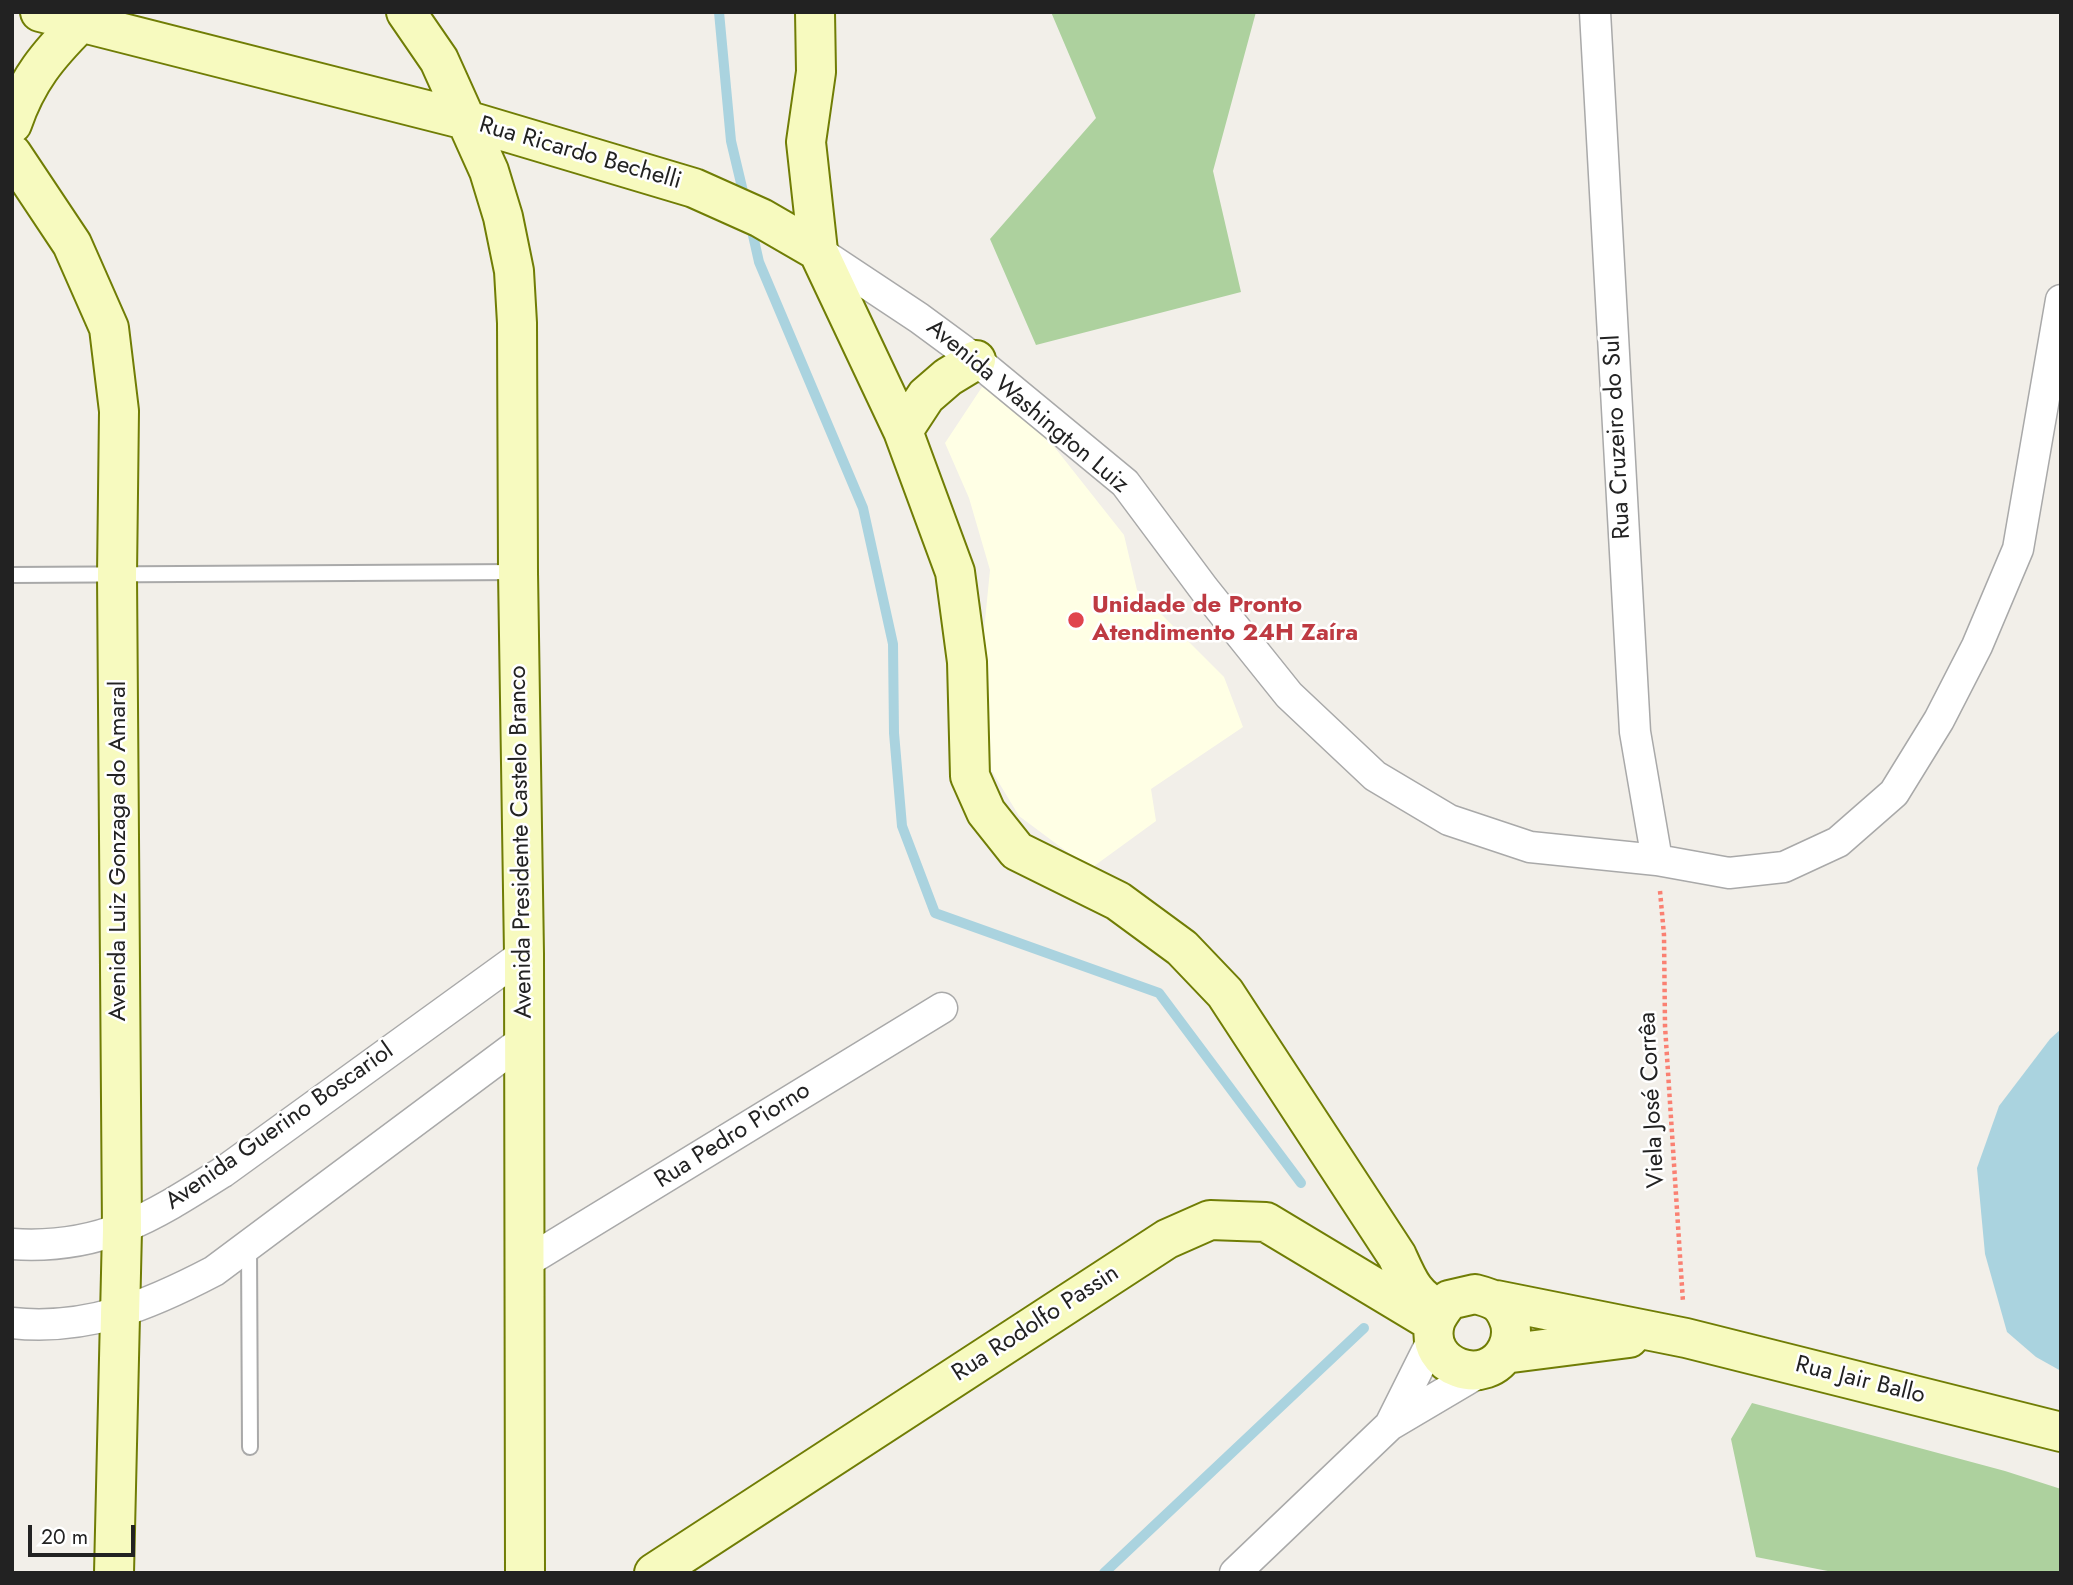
<!DOCTYPE html>
<meta charset="utf-8">
<style>
body{margin:0}
#map{position:relative;width:2073px;height:1585px;overflow:hidden;background:#f2efe9;font-family:Jost,sans-serif}
canvas{display:block}
.frame{position:absolute;inset:0;border:14px solid #222;pointer-events:none}
.scale{position:absolute;left:28px;top:1525px;width:107px;height:32px;box-sizing:border-box;border:4px solid #222;border-top:0;padding-left:9px;font-size:21px;line-height:24px;white-space:nowrap;color:#222;-webkit-text-stroke:5px #fff;paint-order:stroke}
</style>
<div id="map">
<canvas width="2073" height="1585"></canvas>
<div class="frame"></div>
<div class="scale">20 m</div>
</div>
<script>
const ctx = document.querySelector('canvas').getContext('2d');
ctx.lineJoin = 'round';
function fillPath(path, color) {
  ctx.fillStyle = color;
  ctx.fill(path, 'evenodd');
}
function strokePath(path, color, width, dash) {
  ctx.strokeStyle = color;
  ctx.lineWidth = width;
  ctx.lineCap = dash ? 'butt' : 'round';
  ctx.setLineDash(dash || []);
  ctx.stroke(path);
}
function drawText(font, color, halo, rows, align = 'center') {
  ctx.font = font + ' Jost,sans-serif';
  ctx.lineWidth = 5;
  ctx.setLineDash([]);
  ctx.textBaseline = 'middle';
  ctx.strokeStyle = halo;
  ctx.fillStyle = color;
  for (const [text, x, y, turn = 0] of rows) {
    ctx.save();
    ctx.translate(x, y);
    ctx.rotate((+turn || 0) * Math.PI / 180);
    ctx.textAlign = isNaN(turn) ? turn : align;
    if (halo) ctx.strokeText(text, 0, 0);
    ctx.fillText(text, 0, 0);
    ctx.restore();
  }
}
const education = new Path2D(`
 M982,387l51,33 91,115 13,55 87,87 19,50 -92,62 5,32 -66,48 -71,-53 -35,-58 -2,-107 8,-81 -21,-72 -24,-55z`);
const forest = new Path2D(`
 M1051,12h205l-43,159 28,121 -205,53 -46,-106 106,-121z
 M1752,1403l253,68 56,18v84h-223l-82,-16 -25,-118z`);
const water = new Path2D(`
 M2061,1029v342l-25,-14 -29,-25 -22,-78 -8,-86 22,-62 51,-67z`);
const stream = new Path2D(`
 M719,12l12,129 14,59
 M750,222l9,40 104,246 30,136 1,89 8,93 33,87 224,80 142,190
 M1104,1573l260,-245`);
const path = new Path2D(`
 M1660,891l4,44 1,91 18,276`);
const lane = new Path2D(`
 M12,575l506,-3
 M249,1245l1,202`);
const street = new Path2D(`
 M1595,12l40,720 22,128
 M818,251l101,67 57,42 149,123 79,106 85,106 86,81 74,44 81,27 127,13 72,13 55,-6 54,-25 56,-49 45,-73 38,-74 41,-97 43,-249
 M12,1244c89,6 140,-27 211,-72l301,-218
 M523,1264l419,-256
 M12,1323c76,8 137,-18 202,-52l311,-232
 M1390,1425l44,-88
 M1235,1573l155,-148 93,-55`);
const secondary = new Path2D(`
 M40,12l426,108 228,68 67,30 57,33
 M406,12l33,48 50,111 14,46 11,54 3,52 1,249 6,382 1,619
 M815,12l1,60 -10,70 12,109 85,180 52,141 12,90 3,114 16,36 31,39 101,50 64,47 43,45 172,263c12,27 17,40 44,55
 M12,124c15,-44 36,-69 68,-101
 M12,154l60,90 37,84 10,83 -2,164 5,655 -8,343
 M903,431l23,-35 22,-19 28,-17
 M1475,1294c20,5 28,8 35,29 2,9 1,18 -3,26 -20,41 -84,18 -72,-26 2,-8 9,-16 14,-23z
 M1496,1300l190,38 375,94
 M1504,1354l125,-16
 M654,1573l513,-334 43,-19 56,2 163,98`);
const markers = [
 [1076,620,9,"#e0444e"]
];
const streetNames = [
 ["Rua Ricardo Bechelli",580,154,16],
 ["Avenida Washington Luiz",1027,407,40],
 ["Rua Cruzeiro do Sul",1618,437,-93],
 ["Avenida Presidente Castelo Branco",522,842,-91],
 ["Avenida Luiz Gonzaga do Amaral",119,851,-90],
 ["Viela José Corrêa",1653,1100,-93],
 ["Avenida Guerino Boscariol",280,1127,-35],
 ["Rua Pedro Piorno",733,1136,-32],
 ["Rua Rodolfo Passin",1036,1324,-33],
 ["Rua Jair Ballo",1860,1381,14]
];
const healthNames = [
 ["Unidade de Pronto",1092,606],
 ["Atendimento 24H Zaíra",1092,634]
];
fillPath(education, '#ffffe5');
fillPath(forest, '#add19e');
fillPath(water, '#aad3df');
strokePath(stream, '#aad3df', 10);
strokePath(lane, '#a9a9a9', 18);
strokePath(street, '#a9a9a9', 33);
strokePath(secondary, '#707d05', 42);
strokePath(path, '#fa8072', 4.5, [3.5, 3.5]);
strokePath(lane, '#fff', 14);
strokePath(street, '#fff', 30);
strokePath(secondary, '#f7fabf', 38);
for (const [x, y, r, color] of markers) {
  const dot = new Path2D();
  dot.arc(x, y, r, 0, 2 * Math.PI);
  ctx.fillStyle = color;
  ctx.fill(dot);
  strokePath(dot, '#fff', 2.5);
}
drawText('24px', '#222', '#fff', streetNames);
drawText('bold 24px', '#be3a42', '#fff', healthNames, 'left');
</script>
